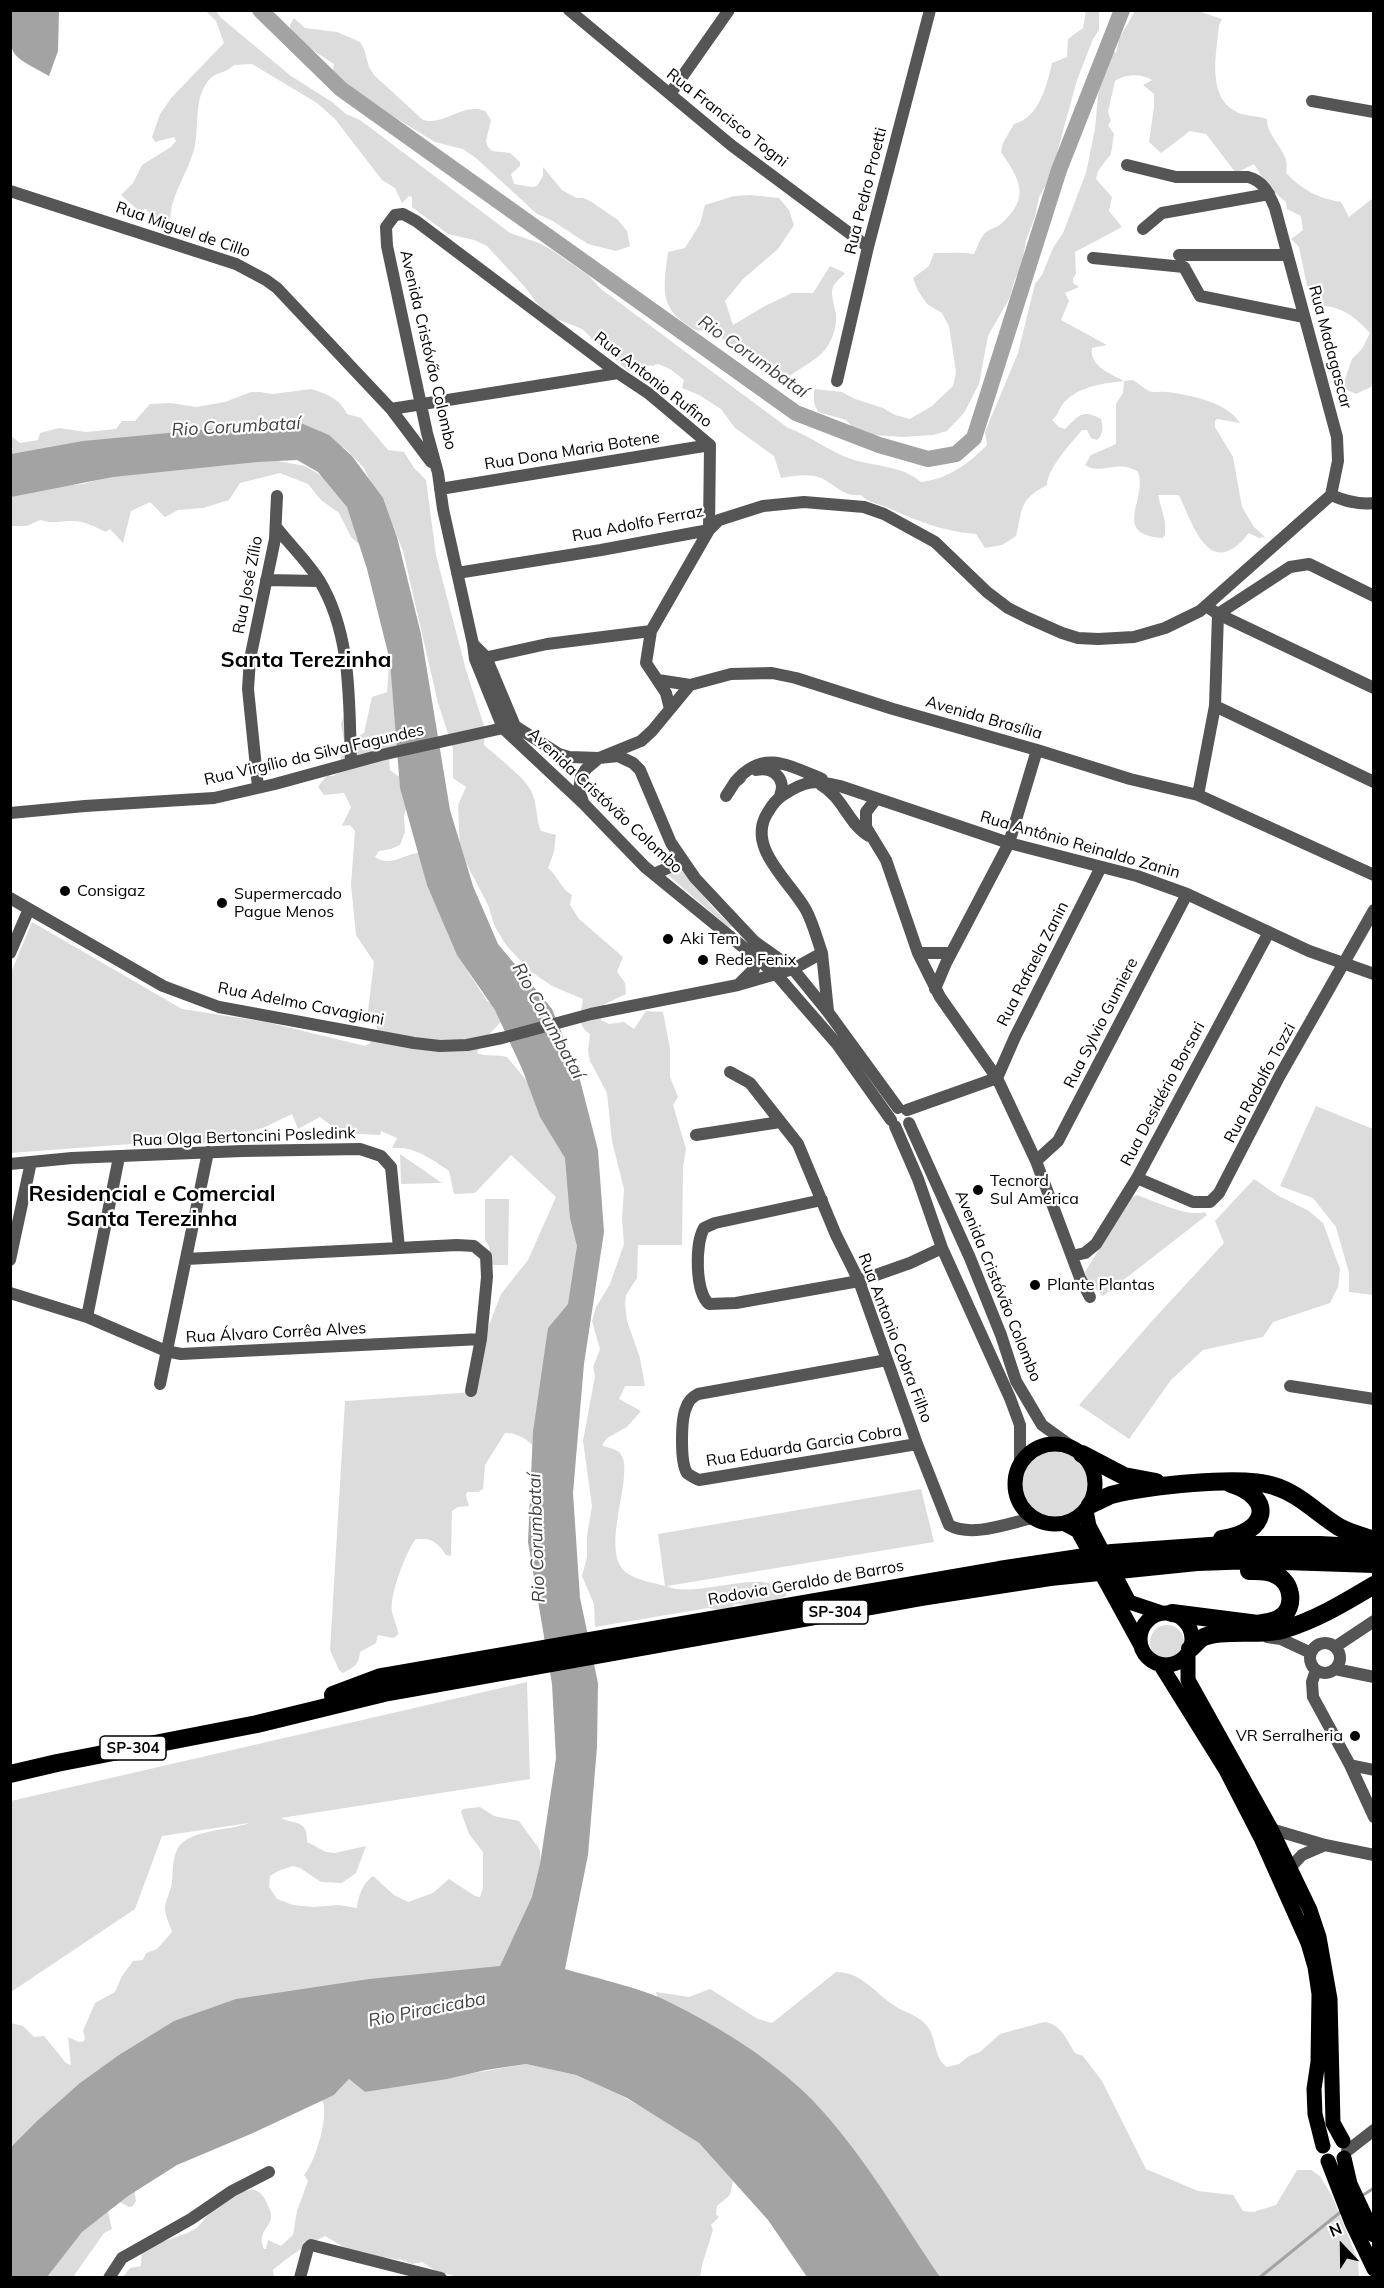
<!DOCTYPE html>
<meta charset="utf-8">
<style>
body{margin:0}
#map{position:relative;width:1384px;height:2288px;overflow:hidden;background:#fff;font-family:Mulish,sans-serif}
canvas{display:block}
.frame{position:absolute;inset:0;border:12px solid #000;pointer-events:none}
.north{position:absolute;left:1312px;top:2216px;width:60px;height:60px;-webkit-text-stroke:4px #fff;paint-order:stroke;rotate:338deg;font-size:16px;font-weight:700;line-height:24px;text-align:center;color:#000}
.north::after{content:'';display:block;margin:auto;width:21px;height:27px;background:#000;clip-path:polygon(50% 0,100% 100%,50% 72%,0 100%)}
</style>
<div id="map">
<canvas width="1384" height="2288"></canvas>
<div class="frame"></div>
<div class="north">N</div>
</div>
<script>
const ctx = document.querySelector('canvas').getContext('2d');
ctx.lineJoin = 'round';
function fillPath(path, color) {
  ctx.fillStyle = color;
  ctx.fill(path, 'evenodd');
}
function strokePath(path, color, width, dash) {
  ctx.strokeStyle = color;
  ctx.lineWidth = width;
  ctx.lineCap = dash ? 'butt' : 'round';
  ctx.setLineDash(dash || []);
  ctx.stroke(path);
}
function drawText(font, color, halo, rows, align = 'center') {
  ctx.font = font + ' Mulish,sans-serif';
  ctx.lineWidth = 4.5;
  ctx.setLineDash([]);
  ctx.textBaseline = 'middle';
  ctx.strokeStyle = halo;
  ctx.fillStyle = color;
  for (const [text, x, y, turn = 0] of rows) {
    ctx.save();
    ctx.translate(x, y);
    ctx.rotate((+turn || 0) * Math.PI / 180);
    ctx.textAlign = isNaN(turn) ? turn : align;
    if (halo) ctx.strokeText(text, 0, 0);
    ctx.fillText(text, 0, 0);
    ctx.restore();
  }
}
const green = new Path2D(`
 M206,11h10l5,7 70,58 41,26 14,12 14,6 150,113 29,10 13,7 37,26 12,13 187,139c23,8 42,24 63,31 25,8 50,6 70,23 27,-3 47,-18 66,-37l-2,-13 33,-79 17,-69 7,-9 11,-27 10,-15 23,-60 9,-44 4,-44 12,-35 5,3 3,-14 16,-28h63l24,8 -3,6c-2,25 -13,71 16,86 9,6 22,4 32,8 0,21 25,33 19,54 17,17 31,25 55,29l8,15 24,-19v188l-17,8 -14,-6 10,-29 10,-10 8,-16c-14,-15 -27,-26 -47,-27l-9,-19 -7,-1 -8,-39 -8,-8 12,-9 -2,-14 -14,-7 -1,-7 -17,-14 -15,-24 -18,9 -30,-39 -16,-3 -29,22 -12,-11 5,-35v-13l-11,-9 9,-5c-10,-7 -28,-6 -37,1l-7,31 3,9 -3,4 6,9 -3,20 -13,17 -2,8 16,18 -3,14 13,16 -47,25 1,22 -3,4v5l6,4 -14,6 4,8 -8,19 46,25 -15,3c-3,18 19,26 32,33l9,-1c5,3 10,8 16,11 5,2 13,0 18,1 23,3 60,10 73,31l-23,-4 -2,2v6l18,30 9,50 12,20 11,10 -6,1 -10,-5c-39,49 -55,-6 -70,-38h-21l7,27v13l-3,3c-51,-4 -14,-39 -24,-66 -19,-14 -38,4 -53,-7l6,-10 25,-11v-40l7,-11 1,-12c-20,2 -49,6 -62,24 -4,6 -4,10 -10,15l7,7 6,2c14,-14 18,-20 36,-10 2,7 3,15 -4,21l-6,-2 -4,-8h-5c-10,12 -35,39 -35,55 -28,15 -24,22 -31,51l-14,9 -17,3 -9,-14c-32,-2 -61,-14 -90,-27 -10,-4 -17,-4 -25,-12 -18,2 -25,-10 -40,-17 -12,-5 -27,-2 -40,0l-7,-22 -39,-28 -14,-19 -22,-14 -17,-7 2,-8 -14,-11 -12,-5 -6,2 -2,-1 -8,4 -6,-1 -7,4 -47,-43 -30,-12 -10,-7 -17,-23 -38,-41 -13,-6 -26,-6 -36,-27v-10l-3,-1 -7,7 -7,-15 -13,-8 -47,-61 -18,-16 -65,-39 -18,1c-9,9 -18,6 -26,16 -14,18 -9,44 -13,64 -4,19 -16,38 -22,57 -3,10 -3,21 -4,32l-8,-5 -15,-20 -8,1 -17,-15 12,-12 9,-18 29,-18 5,-6 -2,-4 -19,5 -3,-5 8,-23 12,-17 52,-54 -8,-22z
 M1086,11h13v19l-6,9 -16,41 -20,73 -11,32 -7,12 -4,20 -9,23 -4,24 -8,18 -4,15 -22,39 -9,48 -15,29 -17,18 -14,4 -31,2 -43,-3 -13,-14 -28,-8 -4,-9v-14l28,3 13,7 28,9 12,7 15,4 22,-13 21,-20 3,-14 -7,-46 -7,-13 -15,-9 -9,-13 -5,-13 16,-12 5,-13c14,0 26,-1 40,1 3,-6 6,-16 11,-21 4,-4 11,-5 16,-9 30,-27 19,-44 0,-72l2,-9 11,-19c25,-6 33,-39 38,-61l15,-6 1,-18 15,-11z
 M294,18l11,10 32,4 23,10 4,7 5,18 5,8 49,45c21,6 40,-18 62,-9l6,9 -5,21 2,6 4,4 18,2 10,9v4l-9,8 3,10 18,3 5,-1 6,-10v-9l19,23 14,8h7l7,3 28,19 9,11 3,15 -14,5 -28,-7 -37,-24 -14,-6 -61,-56 -13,-9 -28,-7 -103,-63 2,-15 -31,-20 -12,-3 -1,-16z
 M750,195l29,3 10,12 5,15 -16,24 -35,30 -18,22 8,24 32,-19 27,-13h21l17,-27 15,7c-3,4 -10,9 -12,14 -3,9 2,19 3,28 1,9 -2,19 -6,27 -10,20 -35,26 -49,42 -20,-15 -47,-41 -71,-52 -5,-2 -12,0 -17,-3 -36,-21 -29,-43 -25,-77l17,-4 15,-24 5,-19 29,-9z
 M311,389c16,5 28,9 36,25l14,4 27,32 16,2 10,16 12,12 10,75 30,115 19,59 -1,16c12,11 40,32 46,44 8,13 5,28 11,42l15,4 -2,17 -6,16c10,8 12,20 24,27l-2,10 9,14 44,38 -6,15 8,11 1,11 -21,10 -4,16 8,4 15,-2 10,7 12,-18 17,1 7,36v29l8,20 -5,8 13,44 -3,18 -1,78h-44l-1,33 -11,17 -1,9 2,17 13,37 5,28h-20l-6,13 22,12 -14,16 -20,11 -5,7c5,3 12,3 17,7 20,18 -25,104 11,123 10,6 24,8 35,11l-7,-52 263,-45 13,53 -267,44c25,14 97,-20 120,6l-1,4 -22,10 -29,-2c-8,9 -15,6 -27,4l-113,19 -1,-23 -12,-28 5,-19v-21l5,-30 -9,-65 12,-65 -2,-9 7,-18 -8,-28 4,-14 14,-23 14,-40 -2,-25 2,-30 -12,-48 -5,-48 -17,-32 -2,-10 2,-17c-14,-9 -9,-21 -7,-35l-31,-13 -22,-15 -24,-26 -12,-20 -5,-18 -29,-56 -2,-46 8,-18 -13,-9v-29l-15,-46 -35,-152 -21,-54 -11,-14 -7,-15 -19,-20 -13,-6 -321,26 -1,-33 10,8 18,-3 2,-7 19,-5 27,4 30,-3 6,-8h13l15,-17 20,-1 26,4 29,-5 26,-10h9l13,2z
 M261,458l44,8 27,16 22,24 13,45 -16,-14 -12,-24 -18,-13 -13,-16 -28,-11 -40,10 -11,17 -26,8 -25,2 -13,7 -15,-15 -19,9 -8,32 -13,-14 -4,3c-11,-5 -21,-11 -33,-11 -15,0 -18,3 -33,-1l-13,6h-16v-35l72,-7 44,-12z
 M392,619l9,120 -12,20 1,11 11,8 6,27 -3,12 1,15 -5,13 -9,4 -12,2 -4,6c16,11 28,-3 44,-4l39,103 29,45 23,11 -29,31 -4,10c10,4 20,1 30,4l34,41 24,60 20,61 -43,236c-9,-11 -22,-23 -37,-22l-20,32 -2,24 -5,3h-11l-1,4 3,10 -11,1 -6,4 -1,45 -5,-1c-9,-13 -14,-17 -30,-16 -10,12 -27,57 -24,73 2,8 6,15 6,23l-5,3 -15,-3 -2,8 -16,9c-1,13 -6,15 -17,21l-4,-3 -9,-20 15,-249 129,-9 12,-59 15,-39 27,-34 28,-63 -45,-42 -36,38 -21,1 -5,-23c-18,-12 -34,-25 -57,-23l5,-10 -16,-7 -1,4 -39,-2 -21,-16 -22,12 -6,-15 -29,14 -18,4 -28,10 -50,2 -10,-2 -146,11 -1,-178 22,-53 150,87 84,13 99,24 4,-2 8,-10v-9l-9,-14 6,-49 -18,-27 -5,-50 4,-54 -5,-6 -8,1 9,-19 -7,-14 -20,2 -6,-8 9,-12 6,1 5,-3 6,-32 -3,-17 4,-12 10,26 9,-5 8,-36 15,-5z
 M682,867l31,41 20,19h-5l-60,-52z
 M1316,1106l57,23v166l-24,-3v-19l-13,-46 -23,-29 -33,-12z
 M400,1154l42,29 -41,1z
 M1254,1179l23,16 32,16 14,12 17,46 -2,18 -8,16 -57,19 -10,15 -60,13 -32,30 -42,59 -50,-34 73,-84 72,-78 -9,-22z
 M1137,1195c17,6 52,23 68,17l2,3 -104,81 -15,-14 -3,-10 46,-74z
 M485,1199h24l-1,66h-17l-2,-19 -4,-6z
 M1021 1484a34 34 0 1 1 68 0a34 34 0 1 1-68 0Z
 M1150 1642a17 17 0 1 1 34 0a17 17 0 1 1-34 0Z
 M527,1682l3,97 -249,39c14,7 27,1 26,24l19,10 9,1 31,-7 -10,27 -14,10 -21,-1 -21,-14 -7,-2 -15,5 -8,5 -1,11 8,12 16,6 20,2 25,-2 19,3c1,-12 6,-25 16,-32l21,19 14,7 25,-9 16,-14 26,17 5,1 3,-9v-36l-14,-18 -8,-22 2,-3 17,-2 14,9 25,5 21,29 2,37 -40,82 -491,197v-143l12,3 11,11 10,-1 22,27 5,2 -3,-28 11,5 5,-1 1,-3 -2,-7 12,-28 20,-11 7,-16 11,-15 10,-1 3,-7 11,-4 15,-17c-2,-7 -7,-16 -7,-23 0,-8 6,-18 7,-27 1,-10 0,-22 5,-32 9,-21 53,-19 72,-27l-87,13 -27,73 -124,83v-191z
 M836,1972c27,0 38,21 59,34 10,7 24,9 32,20 10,12 6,32 20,41l12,-3 10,-8 11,-4 20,-18 44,-12c16,1 23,18 31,31l8,3 19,25 44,88 52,22 35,4 10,16 10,1 23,-7 21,-35h14l9,6 12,20 26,64 1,17h-448l-252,-273 -3,-12 33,5 21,-8 48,30 14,4z
 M526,2064l50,11 44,20 32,18 47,30 34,38 -3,14 -13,11 -1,8 3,3 -8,8 2,5 -11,35 -2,12h-242l-22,-6 -14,-9 -10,2 -10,-4 -48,-7 -29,-17c-19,9 -36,20 -52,34l1,7 -152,1 8,-10 11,-2 1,-18c14,-5 42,-12 53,-19 8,-6 14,-17 22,-24 4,-4 11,-6 16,-9 21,-11 29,-8 37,15 6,15 -15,19 -6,38h2l2,-9 13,6 12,-11 4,-24 11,-30 -4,-6c11,-12 26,-61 18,-75l12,-5 15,-16 16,13z
 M140,2169l8,2 -14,16 2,14 -3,5 -4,1 -13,-7 -5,2 -4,5 5,22 -8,4 -31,44 -45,1 19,-19 21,-35 56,-49z`);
const water = new Path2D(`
 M11,10l48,1 -1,40 -9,25c-42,-24 -39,-17 -38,-66z
 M296,421l33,14 23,21 31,42 14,39 24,97 29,176 23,76 25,58 54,65 27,67 19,74 6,82 -20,132 -11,129 7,105 18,85 -1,64 -9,108 -23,114c30,9 72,18 100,31 49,24 97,53 137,90 54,51 96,126 138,187h-133l-39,-57 -69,-77 -72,-45 -51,-23 -50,-11 -40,6 -39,9 -82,13 -16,-13 -15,16 -81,38 -76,32 -49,31 -46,36 -35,45h-36l-1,-129 27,-27 43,-38 39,-28 55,-34 62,-22 133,-20 131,-13 32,-69 8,-33 16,-106 -4,-74 -24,-142 5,-110 15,-104 20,-24 9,-58 -7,-28 -5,-60 -25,-41 -17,-46 -28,-61 -38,-55 -30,-70 -27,-97 -10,-127 -23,-92 -20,-62 -29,-35 -21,-12 -40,2 -144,15 -102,20v-43l72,-13z`);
const stream = new Path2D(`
 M1360,2197l14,-9
 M1259,2278l84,-68`);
const river = new Path2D(`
 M260,10l81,79 455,324 83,32 49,14 28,-5 18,-16 85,-268 63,-160`);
const minor = new Path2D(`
 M569,10l162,135 137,102
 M670,94l59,-84
 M1312,101l62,11
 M10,191l226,73 30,16 11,8 114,121 40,53
 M1143,229l19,-16 107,-19
 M1179,255h108
 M1093,258l91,9 16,29 104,21
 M837,381l31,-134 62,-237
 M391,409l227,-36
 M440,489l270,-44
 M1331,495c14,6 27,10 43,8
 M276,527c14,18 31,34 43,53 33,54 30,122 32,183
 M457,573l144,-23 108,-20 10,-10 44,-14 41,-4 60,5 20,7 51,28 52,50 21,16 20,10 34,15 16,5 20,1 36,-2 31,-9 35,-17 131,-116 7,-34 -1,-24 -62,-229c-6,-14 -11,-27 -27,-31h-72l-49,-12
 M266,580l53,1
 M1206,606l12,8 156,74
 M1218,614l72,-47 19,-3 65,32
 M473,644l13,13 29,69 44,28 10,3 30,1 19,-2 15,7 7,7 31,73 24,35 60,64 38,27 35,43 70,96
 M479,659l68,-15 104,-13
 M658,680l32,5
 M1215,706l159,76
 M670,709l-4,-16 -20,-30 5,-32 58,-101 1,-85 -62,-52 -30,-20 -202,-152 -13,-7 -8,1 -9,12 1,19 40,187 11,40 5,36 30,135 2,15 28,69 80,75 62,64 131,107 61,70 54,76
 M756,770c17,-4 31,9 24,26
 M735,782c28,-33 53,-17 87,-3
 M820,784c24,14 28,40 49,52
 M258,787l-10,-98 2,-30 25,-120 2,-43
 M1198,795l17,-89 3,-92
 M726,796l9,-14 5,-4
 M876,799l-10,13v15l20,33 32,93 22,44 57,81 39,83 44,117 10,19
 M583,802l-4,-12 2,-13 5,-8 13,-11 42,-17 11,-10 38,-46 41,-11 41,-1 24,5 97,31 144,41 93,29 68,16 176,80
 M10,813l75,-7 129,-8 61,-14 106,-29 127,-28
 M654,874l16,-7 7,-15
 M10,898l153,88 56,21 195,36 26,3 27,-1 35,-7 89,-24 147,-29 55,-16 29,-16c-5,-14 -9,-30 -16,-43 -16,-29 -61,-63 -38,-98 4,-7 9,-13 15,-17 23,-15 31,-15 57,-9l169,57 128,33 50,18 122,57 65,23
 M10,953l19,-44
 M822,953l6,58
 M918,953h33
 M738,985l16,-16v-16
 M935,989l11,-26 63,-120 28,-93
 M730,1072l20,11 48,61 38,91 23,46 58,163 32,81c23,13 60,-2 84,-7
 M997,1078l18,-41 86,-170
 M907,1110l90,-32
 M909,1123l61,135 31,77 15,46 26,44 32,23
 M895,1126l23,53 24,69 68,150 10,27v39
 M696,1135l84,-13
 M1036,1161l22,-20 129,-247
 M10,1164l62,-6 170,-7 118,-2 21,7 10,11 8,81
 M1137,1178l56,24h17l9,-9 60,-116 95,-167
 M822,1200l-107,23 -11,5c-9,16 -9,64 5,76l27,-1 123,-22 51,-18 32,-15
 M1072,1256l13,-3 11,-9 41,-66 132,-246
 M186,1259l271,-14 17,1 12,10 1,21 -6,62 -10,52
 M10,1260l21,-98
 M10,1293l77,24 79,34 15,3 300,-15
 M87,1317l32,-160
 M887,1360l-189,34c-6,3 -10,7 -12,14 -5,11 -6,54 1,65 3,3 8,5 12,7l218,-36
 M160,1384l48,-232
 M1290,1386l84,13
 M1267,1637l14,2 30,14
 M1310 1658a15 15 0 1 1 30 0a15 15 0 1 1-30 0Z
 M1335,1647l39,-26
 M1335,1669l39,8
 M1316,1670l-4,12 1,15 37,68 24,52
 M1350,1765l24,5
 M1271,1829l54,16 49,10
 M1290,1868l12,-13 23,-10
 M1347,2151l27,-21
 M109,2278l13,-20 69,-39 41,-28 37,-19
 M300,2278l8,-30 3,-3 130,33`);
const major = new Path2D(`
 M1015 1484a40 40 0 1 1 80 0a40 40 0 1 1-80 0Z
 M1086,1511l3,15 40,76 33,11
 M1065,1524l13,7 62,113
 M1140 1639a26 26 0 1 1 52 0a26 26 0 1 1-52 0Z
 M1188,1653v27l83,149 39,81 9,27 11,62 3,124 10,18
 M1160,1664l66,106 35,68 47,105 7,24 4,27 -1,68 -4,27 1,25 8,32
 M1344,2158l6,26 24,51
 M1328,2161l24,62 22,46`);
const highway = new Path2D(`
 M1082,1454l42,22 32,6
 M1090,1505c7,-3 14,-7 21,-10 35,-9 130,-20 163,-9 24,7 44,28 65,41 10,6 24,9 35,13
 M1222,1539c45,-6 54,-41 9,-55
 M1172,1613l86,11c8,-2 16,-2 23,-7 15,-10 11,-35 -5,-42 -8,-5 -18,-4 -27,-4
 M1190,1649c5,-4 9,-10 14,-12 18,-8 56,-1 78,-7 34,-10 62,-27 92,-45
 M333,1695l48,-18 618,-107 113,-17 112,-8h96l54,3
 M10,1774l47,-11 200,-39 127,-31 538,-96 128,-20 147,-15 58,-2 119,4`);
const markers = [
 [65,891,6,"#000"],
 [222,903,6,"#000"],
 [668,939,6,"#000"],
 [703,960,6,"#000"],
 [978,1190,6,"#000"],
 [1035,1285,6,"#000"],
 [1355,1736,6,"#000"]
];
const shields = [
 [835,1612,66],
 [133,1748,66]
];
const shieldNames = [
 ["SP-304",835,1612],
 ["SP-304",133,1748]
];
const streetNames = [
 ["Rua Francisco Togni",727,118,38],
 ["Rua Pedro Proetti",866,191,-76],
 ["Rua Miguel de Cillo",183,230,19],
 ["Rua Madagascar",1330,347,75],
 ["Avenida Cristóvão Colombo",428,350,77],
 ["Rua Antonio Rufino",653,380,38],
 ["Rua Dona Maria Botene",572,451,-9],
 ["Rua Adolfo Ferraz",638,524,-11],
 ["Rua José Zílio",248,585,-79],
 ["Avenida Brasília",984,718,16],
 ["Rua Virgílio da Silva Fagundes",314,755,-13],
 ["Avenida Cristóvão Colombo",605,801,43],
 ["Rua Antônio Reinaldo Zanin",1080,845,16],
 ["Rua Rafaela Zanin",1033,964,-63],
 ["Rua Adelmo Cavagioni",301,1004,11],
 ["Rua Sylvio Gumiere",1101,1023,-63],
 ["Rua Rodolfo Tozzi",1260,1083,-62],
 ["Rua Desidério Borsari",1163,1094,-62],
 ["Rua Olga Bertoncini Posledink",244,1137,-2],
 ["Avenida Cristóvão Colombo",998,1286,68],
 ["Rua Álvaro Corrêa Alves",276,1333,-3],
 ["Rua Antonio Cobra Filho",895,1338,69],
 ["Rua Eduarda Garcia Cobra",804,1446,-9],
 ["Rodovia Geraldo de Barros",806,1583,-10]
];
const poiNames = [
 ["Consigaz",77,891],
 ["Supermercado",234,894],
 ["Pague Menos",234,912],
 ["Aki Tem",680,939],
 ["Rede Fenix",715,960],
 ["Tecnord",990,1181],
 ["Sul América",990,1199],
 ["Plante Plantas",1047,1285],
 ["VR Serralheria",1343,1736,"right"]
];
const waterNames = [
 ["Rio Corumbataí",753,357,35],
 ["Rio Corumbataí",236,427,-3],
 ["Rio Corumbataí",548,1021,61],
 ["Rio Corumbataí",537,1538,-92],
 ["Rio Piracicaba",427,2010,-11]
];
const districtNames = [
 ["Santa Terezinha",306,660],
 ["Residencial e Comercial",152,1194],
 ["Santa Terezinha",152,1219]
];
fillPath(green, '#dcdcdc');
fillPath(water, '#a3a3a3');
strokePath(stream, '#a3a3a3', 3);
strokePath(river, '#a3a3a3', 16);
strokePath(minor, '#555', 12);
strokePath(major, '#000', 15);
strokePath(highway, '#000', 18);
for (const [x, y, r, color] of markers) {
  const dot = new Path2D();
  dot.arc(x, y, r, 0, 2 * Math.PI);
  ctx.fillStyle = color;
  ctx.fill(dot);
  strokePath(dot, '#fff', 2);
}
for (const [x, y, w] of shields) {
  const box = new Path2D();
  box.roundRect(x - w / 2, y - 12, w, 24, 4.5);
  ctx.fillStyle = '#fff';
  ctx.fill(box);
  strokePath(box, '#000', 1.5);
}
drawText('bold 15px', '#000', null, shieldNames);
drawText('16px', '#000', '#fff', streetNames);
drawText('16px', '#000', '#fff', poiNames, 'left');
drawText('italic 18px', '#444', '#fff', waterNames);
drawText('bold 22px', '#000', '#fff', districtNames);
</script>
